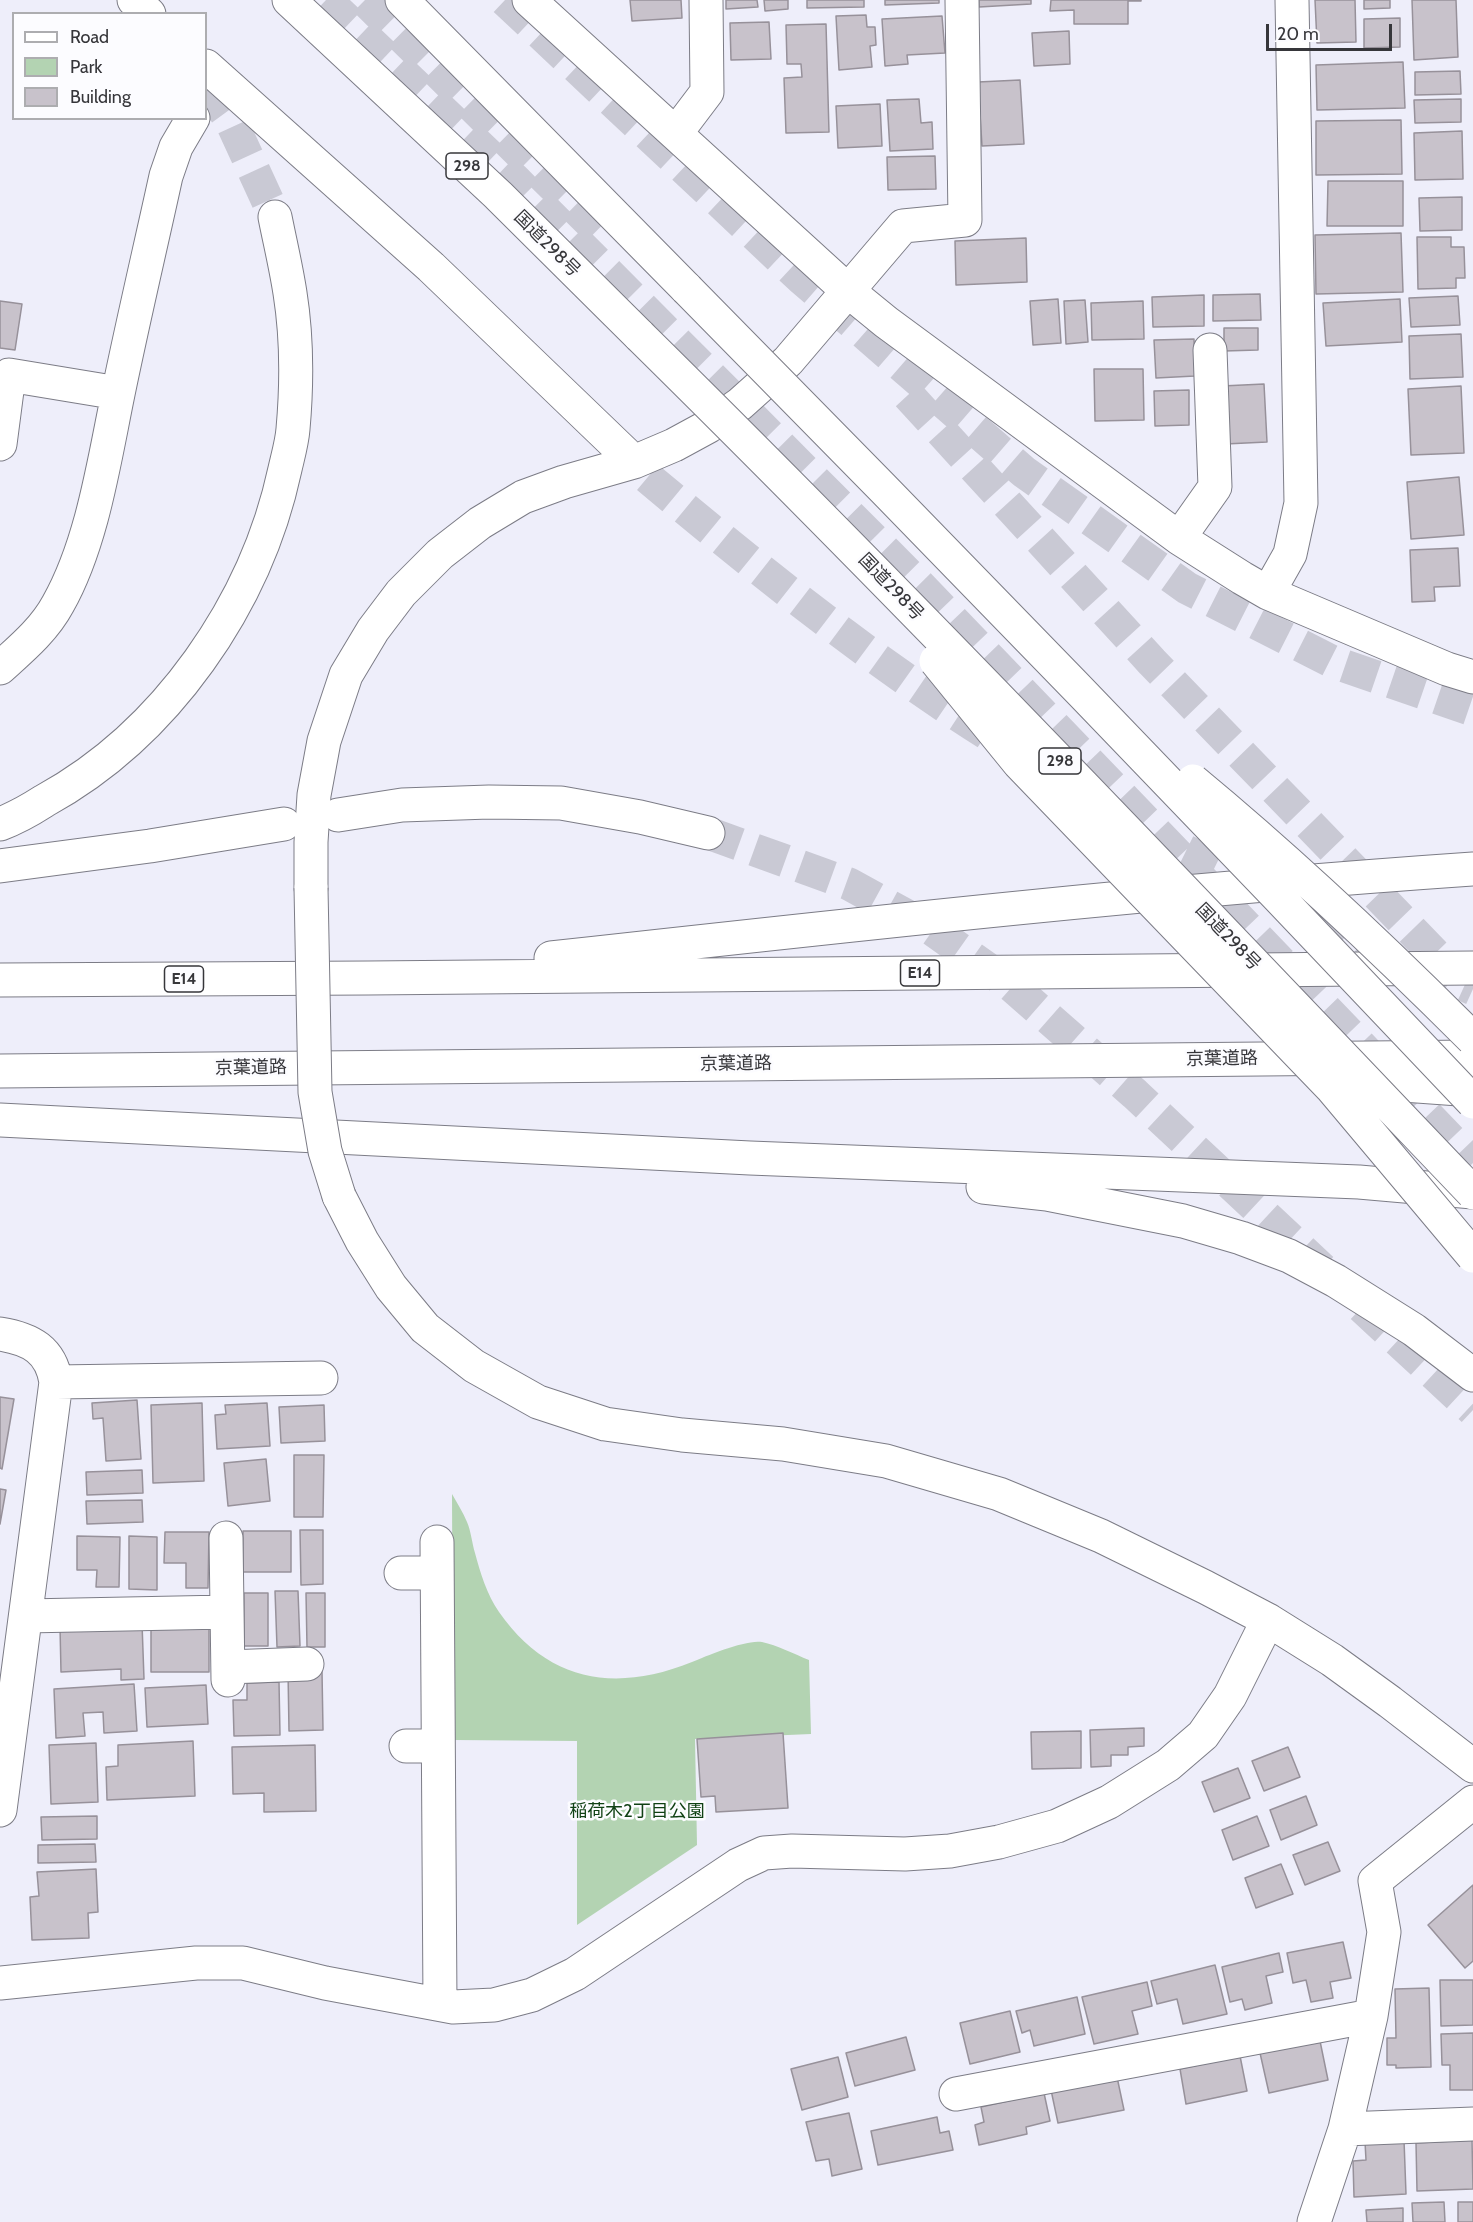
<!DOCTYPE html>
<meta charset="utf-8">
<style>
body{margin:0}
#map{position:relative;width:1473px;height:2222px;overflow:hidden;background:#eeeefa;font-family:Cabin,sans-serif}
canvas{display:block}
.legend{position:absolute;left:12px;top:12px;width:195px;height:108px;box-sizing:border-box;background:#fcfcff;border:2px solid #adadb0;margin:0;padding:8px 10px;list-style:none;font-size:18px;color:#36363a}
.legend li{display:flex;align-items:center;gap:12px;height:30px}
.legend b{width:30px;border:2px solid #adadb0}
.scale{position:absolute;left:1266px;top:24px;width:126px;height:27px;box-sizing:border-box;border:3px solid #36363a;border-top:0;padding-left:8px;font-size:18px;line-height:21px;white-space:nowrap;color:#36363a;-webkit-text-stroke:4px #fcfcff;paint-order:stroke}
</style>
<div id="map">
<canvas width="1473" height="2222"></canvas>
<ul class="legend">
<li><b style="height:8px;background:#fff"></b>Road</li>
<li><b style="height:16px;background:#b3d3b2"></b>Park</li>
<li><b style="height:16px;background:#c8c2cb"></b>Building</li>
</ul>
<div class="scale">20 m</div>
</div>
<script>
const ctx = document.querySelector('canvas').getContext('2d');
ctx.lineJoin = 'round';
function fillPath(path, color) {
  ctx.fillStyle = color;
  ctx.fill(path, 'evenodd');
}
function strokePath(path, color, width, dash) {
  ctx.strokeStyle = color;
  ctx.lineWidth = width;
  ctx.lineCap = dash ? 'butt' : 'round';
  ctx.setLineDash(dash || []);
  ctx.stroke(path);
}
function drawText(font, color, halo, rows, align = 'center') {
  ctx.font = font + ' Cabin,"Noto Sans JP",sans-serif';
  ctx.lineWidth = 5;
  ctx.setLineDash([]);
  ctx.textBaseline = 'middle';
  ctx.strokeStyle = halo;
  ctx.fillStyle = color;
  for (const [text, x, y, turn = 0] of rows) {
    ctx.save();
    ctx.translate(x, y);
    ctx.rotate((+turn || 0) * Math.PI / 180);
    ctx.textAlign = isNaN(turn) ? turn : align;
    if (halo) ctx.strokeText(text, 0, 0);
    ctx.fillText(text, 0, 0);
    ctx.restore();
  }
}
const green = new Path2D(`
 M452,1494c5,9 11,18 15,28 4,9 5,21 8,31 5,19 12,42 24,59 49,70 116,81 193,50 14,-6 55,-23 70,-20 15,3 32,12 47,18l2,74 -116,5 2,106 -120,80v-184l-124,-1z`);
const building = new Path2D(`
 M630,0h51l1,18 -50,3z
 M726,0h31l1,7 -32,2z
 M764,0h24v9l-23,2z
 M807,0h57v7l-57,1z
 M885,0h54v3l-54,2z
 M979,0h52v4l-52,3z
 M1051,0h90v1h-13v23h-54v-14l-24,1z
 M1315,0h40l1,42 -39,1z
 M1364,0h26v8l-26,1z
 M1412,0h44l2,57 -44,3z
 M866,15l1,12h8l1,18 -6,1 2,21 -33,3 -3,-54z
 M942,16l3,37 -38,2 1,9 -23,2 -3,-47z
 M1400,18v29l-36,1v-29z
 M769,22l2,37 -40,1 -1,-37z
 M826,24l3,108 -43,1 -2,-55 18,-1 -1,-13h-14l-1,-39z
 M1069,31l1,33 -36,2 -2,-33z
 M1403,62l2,46 -88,2 -1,-45z
 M1460,71l1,23 -46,1v-23z
 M1020,80l4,64 -42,2 -4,-64z
 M919,99l2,24 11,-1 1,27 -43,2 -3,-51z
 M1461,99v23l-46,1 -1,-23z
 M880,104l2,42 -44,2 -2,-42z
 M1401,120l1,54 -86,1v-54z
 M1462,131l1,48 -48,1 -1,-47z
 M935,156l1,33 -48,1 -1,-33z
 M1328,181h75v45h-76z
 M1462,197v33l-42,1 -1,-33z
 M1401,233l2,59 -87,2 -1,-59z
 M1417,237h34v10h13l1,31h-9v10l-38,1z
 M1026,238l1,44 -71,3 -1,-44z
 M1260,294l1,26 -48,1v-26z
 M1204,295v31l-51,1 -1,-30z
 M1458,296l2,29 -49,2 -2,-29z
 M1058,299l3,44 -28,2 -3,-44z
 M1400,299l2,43 -76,4 -3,-43z
 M1085,300l3,42 -22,2 -2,-43z
 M0,301l22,3 -7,46 -15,-2z
 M1143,301l1,38 -52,1 -1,-37z
 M1224,328h34v22l-34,1z
 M1461,334l2,43 -53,2 -1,-43z
 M1194,339l1,37 -39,2 -2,-38z
 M1094,369h49l1,51 -49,1z
 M1264,384l3,58 -42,2 -3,-58z
 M1461,386l3,67 -53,2 -3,-66z
 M1189,390v35l-34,1 -1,-35z
 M1459,477l5,58 -53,4 -4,-57z
 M1458,548l2,38 -26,1 1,14 -23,1 -2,-52z
 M0,1397l14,2 -12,70 -2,-1z
 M137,1400l4,59 -35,2 -3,-43 -10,1 -1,-16z
 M202,1403l2,78 -51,2 -2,-78z
 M267,1403l3,43 -53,3 -2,-34 11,-1 -1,-9z
 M324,1405l1,36 -44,2 -2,-36z
 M294,1455h30l-1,62h-29z
 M266,1459l4,42 -42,5 -4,-43z
 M142,1470l1,23 -56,2 -1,-23z
 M0,1489l6,1 -6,34z
 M142,1500l1,22 -56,2 -1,-23z
 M300,1530h23v54l-22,1z
 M243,1531h48v41h-48z
 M165,1532h44l-1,56h-22v-25h-22z
 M77,1536l43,1 -1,50h-23l1,-17h-20z
 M129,1536l28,1v53l-28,-1z
 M275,1591h23l2,55 -23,1z
 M244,1593h24v53h-24z
 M306,1593h19v54h-18z
 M142,1623l2,56 -23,1v-11l-60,3 -1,-45z
 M209,1625v47h-58v-46z
 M288,1671h34l1,59 -34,1z
 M279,1682l1,53 -46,1 -1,-36h14v-17z
 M134,1684l3,47 -33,2 -1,-21 -20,1 2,23 -29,2 -2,-49z
 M206,1685l2,39 -61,3 -2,-39z
 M1144,1728v18l-16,1v8h-17v11l-20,1 -1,-37z
 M1081,1731v37l-49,1 -1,-37z
 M783,1733l5,75 -72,4 -1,-16 -14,1 -4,-58z
 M193,1741l2,55 -88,4 -1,-33 12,-1v-21z
 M96,1743l2,59 -47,2 -2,-59z
 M315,1745l1,66 -52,1v-19l-31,1 -1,-47z
 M1288,1747l12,30 -36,14 -12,-30z
 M1238,1768l12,30 -36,14 -12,-30z
 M1306,1796l11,29 -36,15 -11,-30z
 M97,1816v23l-55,1 -1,-23z
 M1257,1816l12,30 -36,14 -11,-30z
 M1328,1842l12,29 -35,14 -12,-30z
 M95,1844l1,18 -58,1v-18z
 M1281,1864l12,30 -37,14 -11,-30z
 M96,1869l2,43 -10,1 1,25 -57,2 -2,-43 9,-1 -2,-24z
 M1473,1885v76l-8,7 -37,-43z
 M1343,1942l8,36 -21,4 3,16 -22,4 -5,-22 -13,3 -6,-30z
 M1279,1953l4,19 -17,4 6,27 -27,7 -3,-11 -12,3 -8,-35z
 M1215,1965l12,49 -44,10 -6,-25 -20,5 -6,-23z
 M1440,1980h33v45l-32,1z
 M1147,1982l5,24 -20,5 6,23 -44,10 -12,-47z
 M1429,1988l2,79 -35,1v-3h-9v-27h9l-1,-49z
 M1077,1997l8,37 -51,12 -4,-16 -8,3 -6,-22z
 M1010,2011l10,41 -50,12 -10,-41z
 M1473,2033v57h-23v-25h-8l-1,-31z
 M906,2037l9,33 -60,16 -9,-33z
 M1320,2041l8,39 -59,13 -9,-40z
 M1240,2056l7,35 -61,13 -6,-35z
 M838,2057l10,40 -46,13 -11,-41z
 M1117,2077l7,33 -66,13 -7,-33z
 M1044,2093l6,28 -24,6 1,7 -48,11 -4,-20 9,-3 -3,-15z
 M849,2113l13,56 -30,7 -3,-17 -13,2 -10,-39z
 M937,2117l3,16 9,-2 4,19 -75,15 -7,-34z
 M1404,2140l2,54 -52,3 -1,-36 13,-1 -1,-18z
 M1472,2140l1,49 -56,2 -1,-48z
 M1444,2202l1,20h-32l-1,-19z
 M1458,2202h15v20h-15z
 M1403,2208v14h-36l-1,-12z`);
const highwayTunnel = new Path2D(`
 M326,0l189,180 404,405 554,578
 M365,0l240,237
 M505,0l296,278 223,194 163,116 146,74 140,48
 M206,86l24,33 45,98
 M908,395l244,267 303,313
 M610,446c123,103 247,206 384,292
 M708,833l141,51 84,46 79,56 123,108 187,175
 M1186,851l182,89
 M1420,965l53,24
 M1362,1307l111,103`);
const minor = new Path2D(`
 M134,0l15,14
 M529,0l319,291 38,31 293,216 63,40 26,15 179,76 26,8
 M206,66l225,201 203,195
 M676,133l31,-41 -1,-92
 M0,444l9,-69 109,18
 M1179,538l36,-51 -5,-137
 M1268,593l22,-39 11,-51 -9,-503
 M0,668c21,-19 44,-38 58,-64 34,-60 46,-142 60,-210 15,-73 32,-145 48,-218l10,-29 17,-29
 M311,888v-46l3,-47 10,-54 22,-66 27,-45 28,-37 39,-39 40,-31 43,-26 41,-15 70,-20 40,-17 35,-19 31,-22 48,-43 115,-135 62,-6 -3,-220
 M339,1196l23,45 29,46 34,41 49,38 64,36 67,22 77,11 101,9 103,17 113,33 102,42 104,51 63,33 64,40 58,42 83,64
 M0,1334c31,5 51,16 56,48l-56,428
 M56,1382l265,-4
 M226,1538l2,142
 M437,1542l3,462
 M401,1573h36
 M26,1616l201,-4
 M228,1667l79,-3
 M406,1746h32
 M0,1983l196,-20h47l82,20 128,24 41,-2 38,-10 43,-21 163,-109 26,-12 28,-2 113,3 45,-3 49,-9 58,-16 52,-24 59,-37 35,-30 27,-39 38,-76
 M956,2094l415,-78
 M1345,2129l128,-5
 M1314,2222l31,-93 26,-113 13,-84 -9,-51 98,-79`);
const highway = new Path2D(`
 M289,0l209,195 142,141
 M402,0l285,289
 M338,815l64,-10 87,-3 72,1 79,14 68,16
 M0,824c16,-6 30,-14 44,-23 122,-67 212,-197 241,-332 3,-13 7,-27 8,-40 4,-45 4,-92 -3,-136 -4,-26 -10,-51 -15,-76
 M0,866l150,-20 134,-22
 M551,958c307,-34 614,-68 922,-89
 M0,980l368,-2 1105,-10
 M0,1071l1473,-14
 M1348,1081l125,9
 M0,1120l750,38 609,24 114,10
 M983,1187l64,7 136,27 58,17 48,18 47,25 78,49 59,45`);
const minorBridge = new Path2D(`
 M311,888l4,204 10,59 14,45`);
const highwayBridge = new Path2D(`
 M687,289c265,268 527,539 786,813
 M640,336c284,280 558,569 833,857
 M936,661l83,102 312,324 142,169
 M1193,781c98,81 190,168 280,258`);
const shields = [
 [467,166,42],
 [1060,761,42],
 [920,973,39],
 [184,979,39]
];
const shieldNames = [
 ["298",467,166],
 ["298",1060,761],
 ["E14",920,973],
 ["E14",184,979]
];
const streetNames = [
 ["国道298号",547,244,45],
 ["国道298号",891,587,46],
 ["国道298号",1228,937,46],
 ["京葉道路",1222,1059,-1],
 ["京葉道路",736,1064,-1],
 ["京葉道路",251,1068,-1]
];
const parkNames = [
 ["稲荷木2丁目公園",637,1812]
];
fillPath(green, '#b3d3b2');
fillPath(building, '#c8c2cb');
strokePath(building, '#97919a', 1.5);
strokePath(highwayTunnel, '#c9c9d4', 33, [33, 16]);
strokePath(minor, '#7c7c86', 35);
strokePath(highway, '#7c7c86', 35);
strokePath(minor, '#fff', 33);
strokePath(highway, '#fff', 33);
strokePath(minorBridge, '#7c7c86', 35, []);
strokePath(highwayBridge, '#7c7c86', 35, []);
strokePath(minorBridge, '#fff', 33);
strokePath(highwayBridge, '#fff', 33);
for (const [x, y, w] of shields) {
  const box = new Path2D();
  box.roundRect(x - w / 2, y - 13, w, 26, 4.5);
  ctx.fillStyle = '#fcfcff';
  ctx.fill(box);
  strokePath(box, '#36363a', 1.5);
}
drawText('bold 16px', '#36363a', null, shieldNames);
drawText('18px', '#36363a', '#fcfcff', streetNames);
drawText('18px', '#104114', '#fcfcff', parkNames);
</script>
